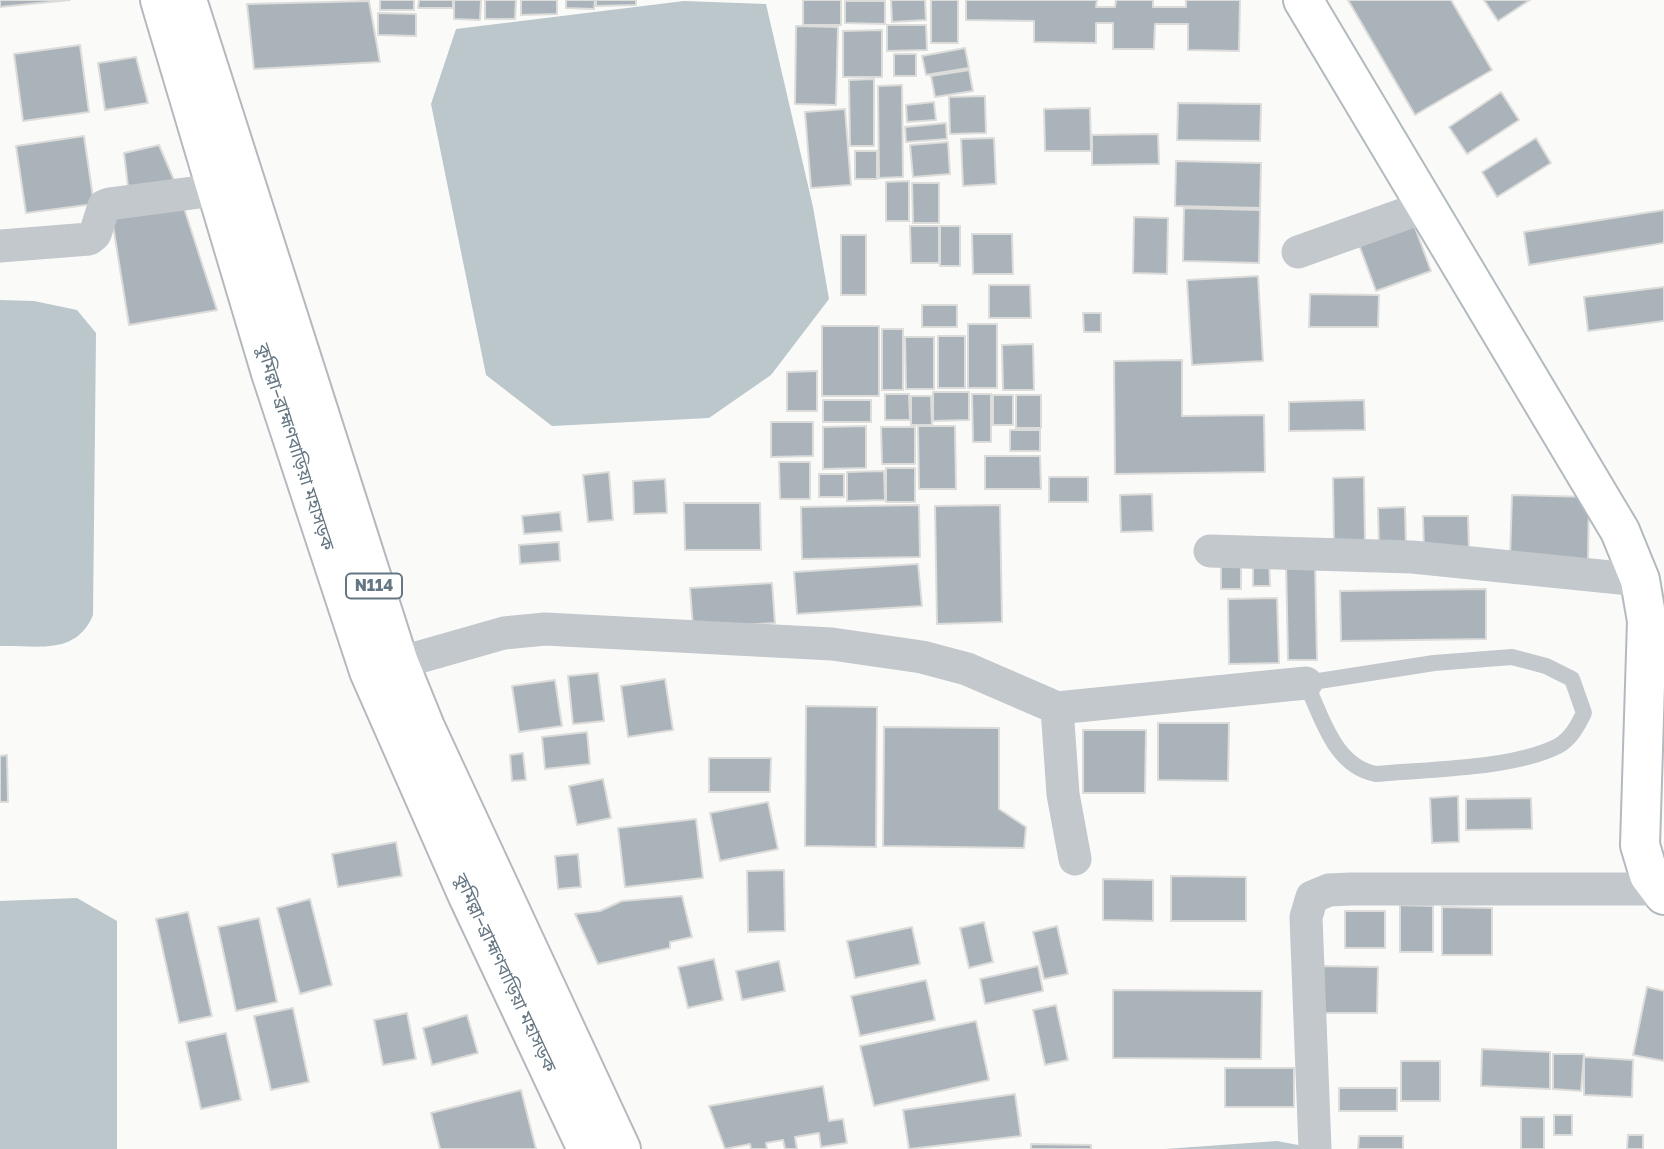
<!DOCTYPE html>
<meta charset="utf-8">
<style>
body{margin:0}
canvas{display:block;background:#fafaf8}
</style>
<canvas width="1664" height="1149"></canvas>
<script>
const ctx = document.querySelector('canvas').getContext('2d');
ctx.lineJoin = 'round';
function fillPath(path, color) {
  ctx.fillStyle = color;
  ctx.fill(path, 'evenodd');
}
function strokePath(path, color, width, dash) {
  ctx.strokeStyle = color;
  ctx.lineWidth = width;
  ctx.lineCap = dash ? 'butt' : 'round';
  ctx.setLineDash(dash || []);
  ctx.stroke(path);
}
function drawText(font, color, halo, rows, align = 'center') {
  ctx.font = font + ' "Golos Text","Noto Sans Bengali",sans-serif';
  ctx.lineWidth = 7;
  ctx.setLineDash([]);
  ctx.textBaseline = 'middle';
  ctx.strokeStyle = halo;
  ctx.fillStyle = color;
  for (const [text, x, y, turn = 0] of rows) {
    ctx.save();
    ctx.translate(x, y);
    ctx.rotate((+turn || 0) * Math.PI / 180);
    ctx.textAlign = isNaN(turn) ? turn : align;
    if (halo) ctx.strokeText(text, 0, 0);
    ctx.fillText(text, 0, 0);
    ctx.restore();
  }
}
const water = new Path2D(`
 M684,1l82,3 47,203 16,92 -58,76 -62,43 -157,8 -66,-51 -55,-271 25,-75z
 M0,300l34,1 43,9 19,23 -3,282c-17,41 -56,30 -93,31z
 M77,898l40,23v228h-117v-248z
 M1277,1141l21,4 2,4h-135z`);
const building = new Path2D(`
 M0,0h70l-70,7z
 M380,0h34v10h-34z
 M419,0h34v8h-35z
 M454,0h27l-1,20 -26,-1z
 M485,0h31l-1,19h-30z
 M521,0h36v14l-36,1z
 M566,0h29l-1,9 -28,-1z
 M596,0h40v5l-40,1z
 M803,0h38v25h-38z
 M891,0h34l1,20 -34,2z
 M931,0h27v43h-27z
 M966,0h131l-1,7h19l1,-7h37v7h33v-7h54l-1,51 -51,-1v-26h-33l-1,25h-41v-26h-17v20l-62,-1v-21l-68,-1z
 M1348,0h103l41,70 -77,45z
 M1484,0h46l-32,21z
 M369,1l11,61 -126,7 -7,-65z
 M845,1h40v23l-40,-1z
 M378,13l38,1v22l-38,-1z
 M887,25h39l1,25 -40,1z
 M796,26l42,1 -2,78 -41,-1z
 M882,30v47h-39v-46z
 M80,45l9,67 -66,9 -9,-67z
 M965,48l4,20 -43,7 -4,-19z
 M894,54h22v22h-22z
 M136,57l12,46 -43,7 -7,-47z
 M969,70l4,21 -38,6 -4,-21z
 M874,79v67h-24l-1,-66z
 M902,85l1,92 -24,1 -1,-92z
 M1501,92l18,28 -52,34 -18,-27z
 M985,96l1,37 -36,1 -1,-37z
 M934,102l2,18 -29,2 -1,-17z
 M1178,103l83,1 -1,37 -83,-1z
 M1090,108l1,43h-46l-1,-42z
 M845,109l6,76 -40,3 -6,-76z
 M946,123l1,16 -41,3 -1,-15z
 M1158,134l1,30 -67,1v-30z
 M84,136l10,68 -68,9 -10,-67z
 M994,138l2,46 -33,2 -2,-47z
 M1536,138l15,25 -54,34 -15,-25z
 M948,142l2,32 -37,3 -3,-32z
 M159,145l18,42 -48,8 -5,-42z
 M855,151h22v28h-22z
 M1176,161l85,2 -1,45 -85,-2z
 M909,181v40h-23v-39z
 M912,183h27v40h-26z
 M184,208l33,102 -88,15 -18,-112z
 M1184,208l76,2 -1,53 -76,-2z
 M1664,210v33l-135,22 -5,-33z
 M1134,217l34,1 -1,56 -34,-1z
 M1413,222l18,49 -55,20 -18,-49z
 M910,226h29v37h-28z
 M940,226h20v40h-20z
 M972,234h40l1,40h-40z
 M841,235h25v60h-25z
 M1258,276l5,85 -71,4 -5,-85z
 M989,285h41l1,33h-42z
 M1664,287v34l-76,10 -4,-34z
 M1310,294l69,1 -1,32h-69z
 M922,305h35v22h-35z
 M1083,313h18v19h-17z
 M968,324h29v64h-29z
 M822,326h57v70h-57z
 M882,329h21v61h-21z
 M938,336h27v52h-27z
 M905,337h29v52h-28z
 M1033,344l1,46h-31l-1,-45z
 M1182,360v56l82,-1 1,57 -150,2 -1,-113z
 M817,371v40h-30v-39z
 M933,392h36v28l-36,1z
 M885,394h24l1,26h-25z
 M972,394h19v48h-18z
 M993,395h20v30h-20z
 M1016,395h25v33h-25z
 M911,396h20l1,29h-21z
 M823,400h48v22h-48z
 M1364,400l1,30 -76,1v-29z
 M771,422h42v34l-42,1z
 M866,426v42l-43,1v-42z
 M918,426h37l1,63h-37z
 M881,427h34v37h-33z
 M1010,430h30v21h-30z
 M985,456h55l1,33h-56z
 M779,462h31v37h-30z
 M886,468h29v34h-29z
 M884,471l1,29 -38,1v-29z
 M609,472l4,48 -25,2 -5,-47z
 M819,474h25v23h-25z
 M1049,477h39v25h-39z
 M1364,477l1,67 -31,1 -1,-67z
 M665,479l2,34 -33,1 -1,-33z
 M1152,494l1,37 -32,1 -1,-37z
 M1512,495l77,2 -1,64 -78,-3z
 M684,503h76l1,47h-76z
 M919,505l1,52 -118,2 -1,-52z
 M1000,505l2,117 -65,2 -2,-118z
 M1405,507l1,39h-27l-1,-38z
 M560,512l2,19 -38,3 -2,-18z
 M1423,516h45l1,36h-45z
 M559,542l1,19 -40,3 -1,-19z
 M1253,555h16l1,31h-17z
 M1315,561l2,99h-29l-2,-98z
 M1221,562h20v27h-20z
 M918,564l4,42 -125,8 -3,-42z
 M772,583l3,40 -82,5 -3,-40z
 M1486,589v50l-145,2 -1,-50z
 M1277,598l2,65 -50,1 -1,-65z
 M598,673l6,48 -31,3 -5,-48z
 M665,679l8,51 -45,7 -7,-51z
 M555,680l7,46 -43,6 -7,-46z
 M806,706l71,1 -1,140 -71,-1z
 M1158,723h71l-1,58 -70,-1z
 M884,727l115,1v81l27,18 -2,21 -141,-2z
 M1083,730h63l-1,63h-62z
 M587,732l3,32 -45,5 -3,-32z
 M523,753l3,27 -14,1 -2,-26z
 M7,755l1,47h-8v-46z
 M709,758h62l-1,34h-61z
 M603,779l8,39 -34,7 -8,-39z
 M1458,796l1,46 -27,1 -2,-45z
 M1531,798l1,31 -66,1v-31z
 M768,802l10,47 -58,12 -10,-48z
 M696,819l7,59 -78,9 -7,-59z
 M396,842l6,34 -64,11 -6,-33z
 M578,854l3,33 -23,2 -3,-33z
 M784,870l1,61 -37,1 -1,-61z
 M1171,876l75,1v44h-75z
 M1103,879l50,1v41l-50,-1z
 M682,896l10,41 -22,5v6l-72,16 -23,-50 25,-3 22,-10z
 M310,899l22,86 -32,9 -23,-86z
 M1400,905l33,1v46h-33z
 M1442,907l50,1v47h-50z
 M1345,911h40v37h-40z
 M188,912l24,104 -33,7 -23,-104z
 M259,918l18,84 -41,9 -18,-84z
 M984,922l9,40 -24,6 -9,-40z
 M1057,926l11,48 -24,5 -11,-47z
 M912,927l8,37 -65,14 -8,-37z
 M714,959l9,41 -35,8 -10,-41z
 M779,961l6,30 -43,9 -6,-29z
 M1038,966l5,25 -58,13 -5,-25z
 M1317,966l61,1 -1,46h-60z
 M926,980l9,40 -75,16 -9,-40z
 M1647,987l17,4v70l-31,-6z
 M1113,990l149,1 -1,68 -148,-1z
 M1056,1005l12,55 -23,5 -12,-55z
 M293,1008l16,74 -38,8 -17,-74z
 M407,1013l9,46 -33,6 -9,-45z
 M467,1015l11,38 -46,12 -9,-37z
 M976,1021l13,59 -115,26 -14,-60z
 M226,1033l15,67 -40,9 -15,-67z
 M1482,1049l68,3v37l-69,-3z
 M1553,1054h31l-3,37 -28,-2z
 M1584,1057l49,3 -1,37 -48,-2z
 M1401,1061h39v40h-39z
 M1225,1068h69v39h-69z
 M823,1086l6,35 14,-2 4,24 -26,4 -2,-14 -24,4 2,12h-12l-2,-9 -17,3 1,6h-16l-1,-5 -25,5 -16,-43z
 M1339,1088h58v23h-58z
 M521,1090l15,59h-96l-9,-36z
 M1015,1094l6,42 -112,13 -6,-39z
 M1554,1115h18v20h-18z
 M1521,1117h23v32h-23z
 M1628,1135h15v14h-16z
 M1359,1136h44v13h-45z
 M1031,1144l60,1v4h-60z`);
const lane = new Path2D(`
 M1512,657l34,9 26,13 12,34c-6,12 -13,26 -26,33 -45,23 -130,23 -182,28 -41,-7 -54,-56 -70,-91l128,-20z`);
const street = new Path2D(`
 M0,246l89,-7 6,-5 9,-28 5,-2 106,-14
 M1298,252l129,-46
 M1210,551l202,6 228,23
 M374,670l130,-37 41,-4 287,15 90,13 45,12 90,39 6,86 12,65
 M1057,708l249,-25
 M1315,1149l-9,-232 6,-20 17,-7 22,-1h306`);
const secondary = new Path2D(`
 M1303,0l317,531 20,49 7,41 -7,224 9,30 15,20`);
const highway = new Path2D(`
 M160,0l111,373 98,298 99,225 119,253
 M187,0l212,663 26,64 196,422`);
const shields = [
 [374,586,56]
];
const shieldNames = [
 ["N114",374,586]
];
const streetNames = [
 ["কুমিল্লা–ব্রাহ্মণবাড়িয়া মহাসড়ক",295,447,72],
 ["কুমিল্লা–ব্রাহ্মণবাড়িয়া মহাসড়ক",505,973,65]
];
fillPath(water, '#bbc7cb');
fillPath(building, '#aab3b9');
strokePath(building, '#dcdcda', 2);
strokePath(secondary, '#b3babf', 42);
strokePath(highway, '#b4b9bd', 42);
strokePath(lane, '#c3c8cc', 16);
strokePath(street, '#c3c8cc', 33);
strokePath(secondary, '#fff', 38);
strokePath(highway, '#fff', 38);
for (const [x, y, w] of shields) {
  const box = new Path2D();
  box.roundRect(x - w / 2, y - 12.5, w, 25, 5);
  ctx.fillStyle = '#fff';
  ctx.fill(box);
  strokePath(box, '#657683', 2);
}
drawText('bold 16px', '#657683', null, shieldNames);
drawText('18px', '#657683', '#fff', streetNames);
</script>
